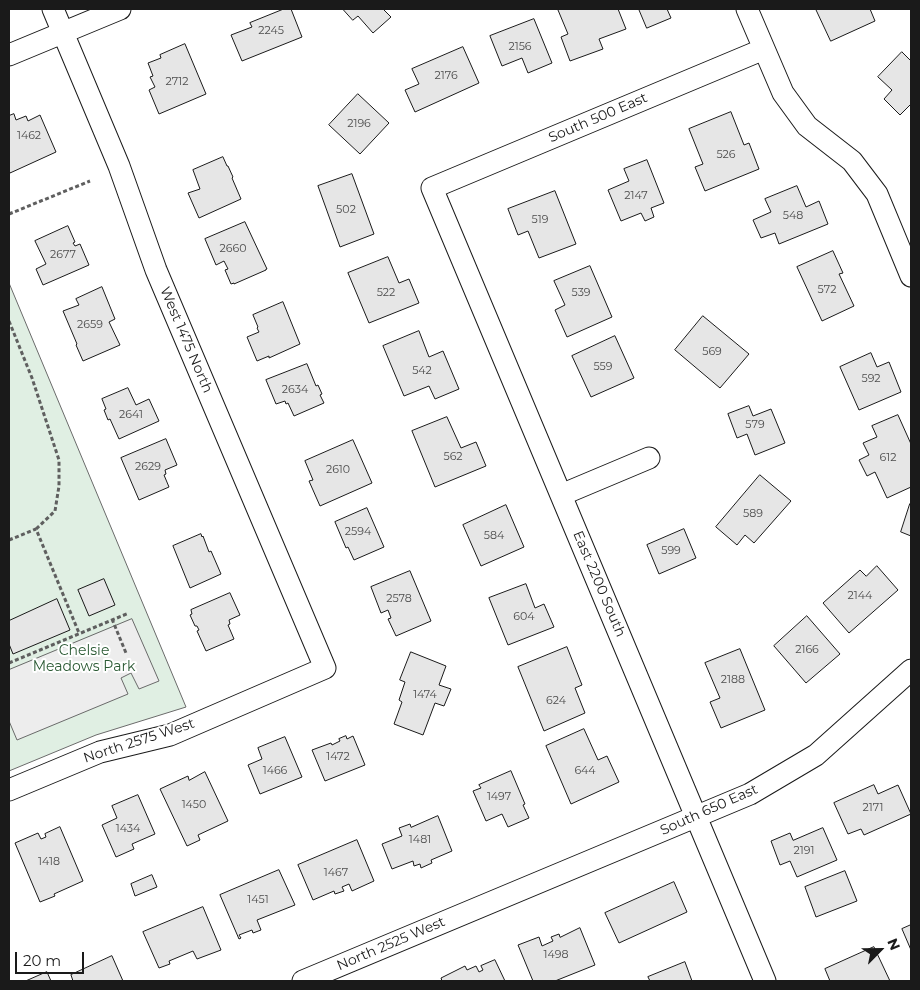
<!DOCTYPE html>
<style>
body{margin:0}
#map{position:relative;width:920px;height:990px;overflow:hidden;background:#fff;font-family:Montserrat,sans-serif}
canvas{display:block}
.frame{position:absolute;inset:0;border:10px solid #1a1a1a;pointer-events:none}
.north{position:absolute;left:855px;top:925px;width:50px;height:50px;-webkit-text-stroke:4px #fff;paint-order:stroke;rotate:67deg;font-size:14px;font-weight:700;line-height:20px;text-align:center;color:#1a1a1a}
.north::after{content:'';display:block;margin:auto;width:18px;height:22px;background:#1a1a1a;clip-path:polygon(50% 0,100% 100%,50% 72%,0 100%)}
.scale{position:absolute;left:15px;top:952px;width:69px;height:22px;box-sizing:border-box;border:2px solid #1a1a1a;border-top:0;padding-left:6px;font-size:15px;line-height:18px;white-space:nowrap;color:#1a1a1a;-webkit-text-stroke:4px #fff;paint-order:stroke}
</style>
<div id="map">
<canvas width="920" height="990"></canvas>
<div class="frame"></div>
<div class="north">N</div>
<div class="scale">20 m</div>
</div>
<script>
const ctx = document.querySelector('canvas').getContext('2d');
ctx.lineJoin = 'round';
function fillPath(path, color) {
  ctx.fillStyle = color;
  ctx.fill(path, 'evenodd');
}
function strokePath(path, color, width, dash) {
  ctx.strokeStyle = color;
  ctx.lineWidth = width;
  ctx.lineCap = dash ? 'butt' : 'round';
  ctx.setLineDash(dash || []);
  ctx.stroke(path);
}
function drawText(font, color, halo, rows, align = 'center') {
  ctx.font = font + ' Montserrat,sans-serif';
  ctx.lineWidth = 4;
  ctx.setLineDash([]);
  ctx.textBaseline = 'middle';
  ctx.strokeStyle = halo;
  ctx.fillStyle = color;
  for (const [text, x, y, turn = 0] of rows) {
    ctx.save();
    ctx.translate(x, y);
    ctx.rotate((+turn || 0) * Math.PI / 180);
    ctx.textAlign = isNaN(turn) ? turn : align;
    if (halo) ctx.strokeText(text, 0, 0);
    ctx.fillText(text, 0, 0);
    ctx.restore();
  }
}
const green = new Path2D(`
 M9,283l177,424 -90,28 -87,36z`);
const parking = new Path2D(`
 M132,619l27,62 -20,8 -8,-16 -10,5 7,16 -111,46 -8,-19v-51z`);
const building = new Path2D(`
 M284,9h7l11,28 -60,24 -11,-26 21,-8 -2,-4z
 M343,9h40l8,8 -18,16 -15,-17 -5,4z
 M560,9h58l8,20 -27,10 4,10 -33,12 -9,-24 7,-3 -10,-24z
 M639,9h28l4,9 -24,10z
 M816,9h54l5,12 -44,20z
 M534,19l18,44 -24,10 -6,-15 -20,8 -12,-30z
 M185,44l21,50 -47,20 -10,-24 6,-3 -5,-10 3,-1 -5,-13 13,-5 -1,-3z
 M463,47l16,36 -64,29 -10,-22 14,-6 -7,-15z
 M902,52l9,9v43l-11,11 -16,-16 8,-9 -14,-13z
 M358,94l31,29 -29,31 -31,-29z
 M731,112l13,33 5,-2 10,26 -54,22 -10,-24 8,-3 -14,-35z
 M14,114l2,6 10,-4 2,5 12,-6 16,37 -46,21 -1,-3v-54z
 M223,157l4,9h1l5,11 -1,1 9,21 -42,19 -11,-25 12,-4 -7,-19z
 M647,160l17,43 -13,5 3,9 -9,4 -4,-8 -20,8 -13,-31 21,-9 -5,-12z
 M352,174l22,60 -34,13 -22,-61z
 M797,186l9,21 13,-6 9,23 -49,20 -4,-11 -14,5 -8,-18 18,-8 -6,-13z
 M555,191l21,53 -37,14 -11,-27 -10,4 -10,-26z
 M245,222l22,47h-1v1l-32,14v-1l-3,1 -6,-14 3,-1 -4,-8 -8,4 -11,-26z
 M68,226l7,16 -2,1 2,3 5,-2 9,21 -46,20 -7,-16 10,-5 -11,-23z
 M833,251l10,22 -4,1 15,32 -32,15 -25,-54z
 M388,257l11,26 10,-4 10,24 -50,20 -21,-50z
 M590,266l22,51 -45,20 -12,-27 10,-5 -11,-24z
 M102,287l13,32 -6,3 11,23 -37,16 -7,-16 1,-1 -14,-33 16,-6 -3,-6z
 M283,302l17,42 -31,14v-2l-12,5 -10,-24 12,-5 -2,-4 1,-1 -5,-12z
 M703,316l46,38 -29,34 -45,-38z
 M419,331l10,26 14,-6 16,38 -24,10 -6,-13 -25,10 -21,-50z
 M615,336l19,42 -43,19 -19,-41z
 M871,353l6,14 12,-5 12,30 -42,18 -19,-43z
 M307,364l9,22 2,-1 4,9 -2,1 4,8 -30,13 -6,-13 -2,1 -1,-3 -9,3 -10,-24z
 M128,388l8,17 13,-6 10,22 -40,18 -9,-20 -2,1 -4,-10 2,-1 -4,-10z
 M749,406l4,10 18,-7 14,34 -30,12 -8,-21 -10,4 -9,-24z
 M898,415l13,29v43l-24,11 -12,-26 -8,4 -8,-16 10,-5 -6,-12 14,-6 -5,-11z
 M447,417l14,31 15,-6 10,24 -51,21 -23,-56z
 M166,439l11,26 -12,5 1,4 -2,1 5,12 -30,13 -18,-42z
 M353,440l19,43 -52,23 -11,-25 4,-1 -8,-19z
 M760,475l31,26 -37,42 -9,-8 -8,10 -21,-18z
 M910,504l1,1v31l-10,-4z
 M506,505l18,42 -43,19 -18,-41z
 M367,508l17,39 -30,13 -6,-13 -2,1 -11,-26z
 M684,529l12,29 -37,16 -12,-29z
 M201,534l1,3 1,-1 6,16 2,-1 10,23 -31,14 -17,-42z
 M877,566l21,24 -49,43 -26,-30 37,-33 6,6z
 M410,571l21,50 -35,15 -8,-17 3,-1 -3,-8 -7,3 -10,-26z
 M104,579l11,26 -26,11 -11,-26z
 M526,584l9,24 9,-4 10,23 -46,18 -19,-47z
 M230,593l10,22 -11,5 1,4 -2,1 6,14 -28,12 -9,-20 2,-1 -2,-4h-2l-5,-11 2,-1 -1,-4z
 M57,599l13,31 -57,24 -4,-10v-23z
 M807,616l33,38 -34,29 -32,-37z
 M567,647l15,38 -7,3 10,25 -41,18 -26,-64z
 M740,649l25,61 -44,18 -11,-26 10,-4 -15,-35z
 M411,652l35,14 -7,19 12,4 -7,17 -9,-3 -12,32 -29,-11 8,-22 -3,-2 6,-18 -5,-2z
 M584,729l14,31 9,-4 12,26 -48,22 -25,-58z
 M346,736l1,3 6,-3 12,29 -40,16 -13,-31 19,-7 1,2 8,-4 -1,-2z
 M285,737l17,40 -42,17 -12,-29 14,-6 -4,-11z
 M511,771l14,33 -2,1 6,13 -21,9 -6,-13 -16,7 -13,-30 8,-3 -2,-3z
 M205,772l23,49 -30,14 2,5 -13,6 -27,-57 28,-13 1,4z
 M874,785l4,9 20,-9 13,29 -47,21 -3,-6 -13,5 -14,-31z
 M138,795l17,39 -23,10 2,5 -18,8 -14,-32 15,-7 -5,-12z
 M438,816l14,35 -21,9 1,3 -11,5 -1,-4 -6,2 -1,-5 -21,8 -10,-25 20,-8 -3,-8 11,-4 1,3z
 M60,827l23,54 -29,13 1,2 -15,6 -25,-59 23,-10 3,6 5,-2 -1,-3z
 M823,828l14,32 -40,17 -7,-16 -10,4 -9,-24 19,-8 3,7z
 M357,840l17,41 -22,10 -3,-7 -7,3 2,4 -9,3 -1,-3 -21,9 -15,-35z
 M279,870l16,35 -38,15 4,10 -8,3 -1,-3 -13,5 2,3 -2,1 -19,-44z
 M845,871l12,30 -41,16 -11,-30z
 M152,875l5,12 -22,9 -4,-12z
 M674,882l13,30 -68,31 -14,-30z
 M203,907l18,43 -24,9 -4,-8 -24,10 1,3 -11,4 -16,-36z
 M911,925v25l-9,-21z
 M580,928l15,37 -40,16h-22l-15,-36 21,-8 3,9 11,-5 -2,-4 8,-3 1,3z
 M874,947l16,34h-60l-5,-12z
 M112,956l11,25h-50l-2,-6z
 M495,960l10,21h-63l-1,-3 24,-12 2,4 9,-4 3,6 4,-2 -2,-4z
 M685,962l7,19h-42l-2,-4z
 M47,972l4,9h-25z`);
const path = new Path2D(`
 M911,9v1
 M9,214l81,-33
 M9,321l23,57 27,82v26l-4,25 -19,18
 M9,540l27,-11 43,104
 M112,619l14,34
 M9,663l120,-50`);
const street = new Path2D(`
 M747,9l36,84 24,33 45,35 25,33 34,82
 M764,49l-332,139 333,793
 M9,55l111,-46
 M561,495l88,-37
 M9,790l91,-38 70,-17 155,-67 -169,-398 -37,-104 -66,-157
 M303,981l447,-187 66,-39 95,-85`);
const numberNames = [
 ["2245",271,31],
 ["2156",520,47],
 ["2176",446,76],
 ["2712",177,82],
 ["2196",359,124],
 ["1462",29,136],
 ["526",726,155],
 ["2147",636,196],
 ["502",346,210],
 ["548",793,216],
 ["519",540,220],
 ["2660",233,249],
 ["2677",63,255],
 ["572",827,290],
 ["522",386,293],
 ["539",581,293],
 ["2659",90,325],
 ["569",712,352],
 ["559",603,367],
 ["542",422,371],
 ["592",871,379],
 ["2634",295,390],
 ["2641",131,415],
 ["579",755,425],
 ["562",453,457],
 ["612",888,458],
 ["2629",148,467],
 ["2610",338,470],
 ["589",753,514],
 ["2594",358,532],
 ["584",494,536],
 ["599",671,551],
 ["2144",860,596],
 ["2578",399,599],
 ["604",524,617],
 ["2166",807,650],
 ["2188",733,680],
 ["1474",425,695],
 ["624",556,701],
 ["1472",338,757],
 ["1466",275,771],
 ["644",585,771],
 ["1497",499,797],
 ["1450",194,805],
 ["2171",873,808],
 ["1434",128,829],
 ["1481",420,840],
 ["2191",804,851],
 ["1418",49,862],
 ["1467",336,873],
 ["1451",258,900],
 ["1498",556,955]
];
const streetNames = [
 ["South 500 East",598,118,-23],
 ["West 1475 North",186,340,67],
 ["East 2200 South",599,584,67],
 ["North 2575 West",139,741,-18],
 ["South 650 East",709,810,-24],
 ["North 2525 West",391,944,-23]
];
const parkNames = [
 ["Chelsie",84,651],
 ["Meadows Park",84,667]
];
fillPath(green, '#e0efe3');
strokePath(green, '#6a6a6a', 1);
fillPath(parking, '#ededed');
strokePath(parking, '#6a6a6a', 1);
fillPath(building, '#e6e6e6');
strokePath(building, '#1a1a1a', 1);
strokePath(street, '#1a1a1a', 23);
strokePath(path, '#5f5f5f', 3, [4, 2.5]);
strokePath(street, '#fff', 21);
drawText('11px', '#4d4d4d', null, numberNames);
drawText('14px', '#1a1a1a', '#fff', streetNames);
drawText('14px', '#2b5a34', '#fff', parkNames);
</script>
